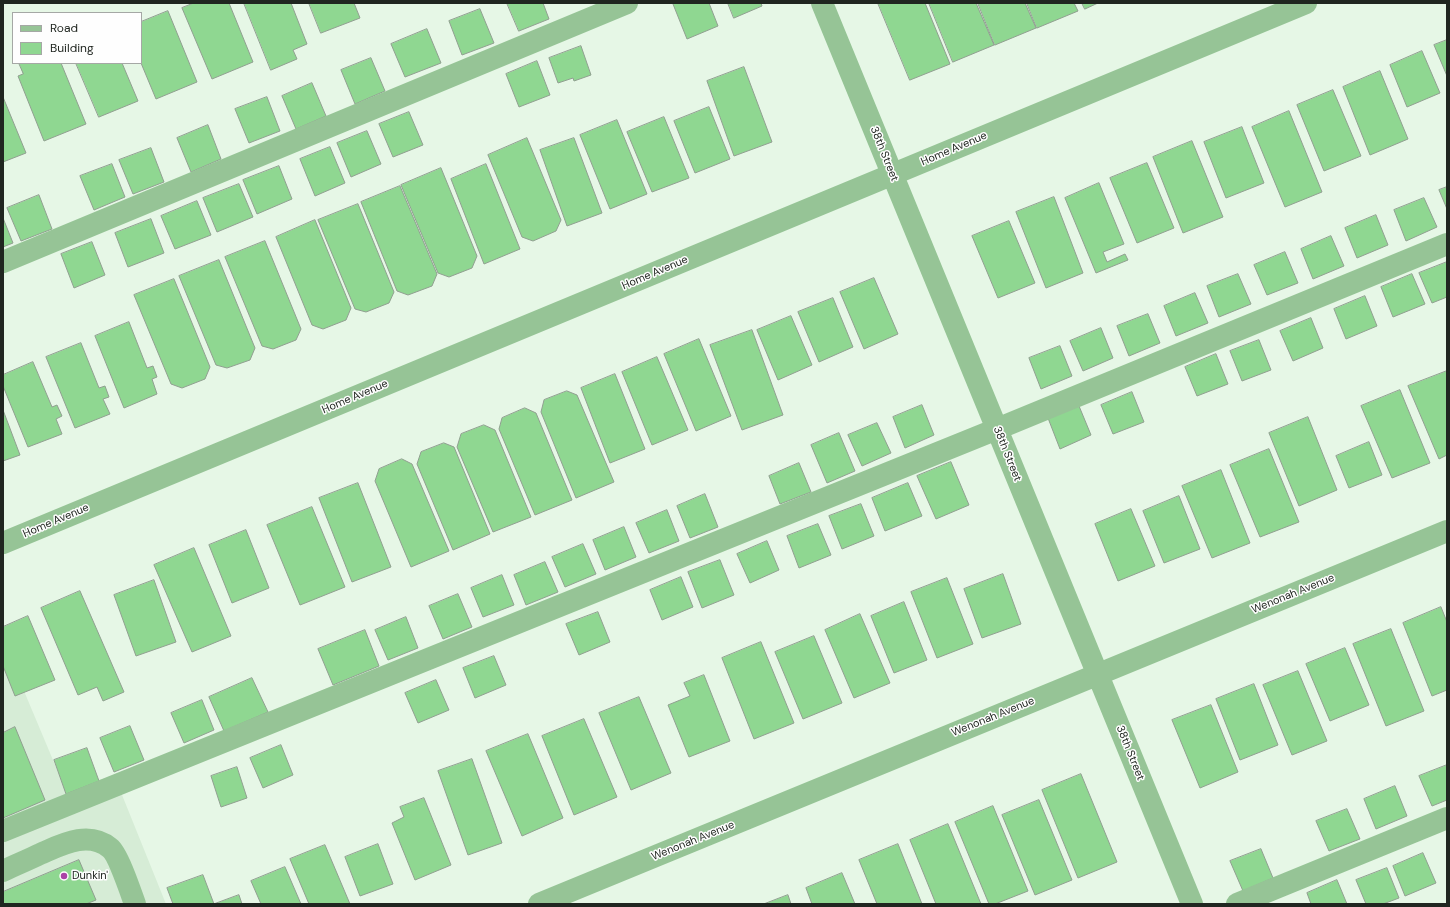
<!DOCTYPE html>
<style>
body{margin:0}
#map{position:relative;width:1450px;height:907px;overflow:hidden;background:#e6f7e6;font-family:"DM Sans",sans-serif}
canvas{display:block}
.frame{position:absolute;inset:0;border:4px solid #202620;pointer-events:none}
.legend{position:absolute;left:12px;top:12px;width:130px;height:52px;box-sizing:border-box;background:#fefefe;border:1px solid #a5a8a5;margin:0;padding:5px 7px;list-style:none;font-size:12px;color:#202620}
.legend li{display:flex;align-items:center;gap:8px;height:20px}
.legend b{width:20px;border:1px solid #a5a8a5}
</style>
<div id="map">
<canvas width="1450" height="907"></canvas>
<div class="frame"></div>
<ul class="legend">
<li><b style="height:5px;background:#96c496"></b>Road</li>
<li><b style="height:11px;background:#8fd791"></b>Building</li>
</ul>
</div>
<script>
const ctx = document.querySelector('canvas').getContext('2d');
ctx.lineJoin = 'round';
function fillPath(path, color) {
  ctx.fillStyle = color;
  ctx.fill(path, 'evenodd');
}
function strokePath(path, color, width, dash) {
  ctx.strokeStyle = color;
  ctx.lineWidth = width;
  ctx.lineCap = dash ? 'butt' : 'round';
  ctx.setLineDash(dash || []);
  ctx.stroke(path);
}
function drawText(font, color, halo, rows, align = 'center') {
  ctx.font = font + ' "DM Sans",sans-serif';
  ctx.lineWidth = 3;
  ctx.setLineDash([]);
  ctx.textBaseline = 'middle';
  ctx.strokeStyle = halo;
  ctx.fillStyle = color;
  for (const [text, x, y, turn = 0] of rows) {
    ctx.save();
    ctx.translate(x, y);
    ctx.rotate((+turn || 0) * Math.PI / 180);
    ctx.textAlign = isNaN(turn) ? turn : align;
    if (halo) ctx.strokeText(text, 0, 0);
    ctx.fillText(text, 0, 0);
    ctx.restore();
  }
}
const built = new Path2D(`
 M3,641l63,150 48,-16 52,129h-163z`);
const building = new Path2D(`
 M194,3h35l24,59 -41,17 -30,-71z
 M244,3h47l16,41 -14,6 4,9 -26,11z
 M309,3h45l6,15 -39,15z
 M507,3h36l6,16 -30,12z
 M676,3h33l9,23 -31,13 -14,-35z
 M728,3h33l1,3 -28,12z
 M878,3h47l25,61 -40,16z
 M929,3h47l18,42 -41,17z
 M978,3h47l11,25 -41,17z
 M1027,3h47l4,8 -41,17z
 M1082,3h16l-13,6z
 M480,9l14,34 -32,12 -13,-34z
 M168,11l29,71 -41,17 -15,-36v-41z
 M427,29l14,34 -36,14 -14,-33z
 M1447,40v36l-13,-31z
 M581,46l10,29 -17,6 -1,-3 -15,5 -9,-25z
 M1422,51l18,42 -33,14 -17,-42z
 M371,58l14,33 -30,13 -14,-34z
 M537,61l13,34 -31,12 -13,-33z
 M19,63h42l25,61 -42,17 -26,-65 5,-2z
 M76,63h46l16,38 -39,16z
 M744,67l28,75 -38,14 -27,-75z
 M1380,71l28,68 -38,16 -27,-68z
 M312,83l14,33 -30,13 -14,-33z
 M1333,90l28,66 -37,15 -27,-66z
 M3,97l23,56 -23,9z
 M267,97l13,34 -31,12 -14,-34z
 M709,107l21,52 -35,14 -21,-52z
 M1289,111l33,81 -37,15 -33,-80z
 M409,112l14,33 -30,12 -14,-33z
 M664,117l25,61 -37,14 -25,-60z
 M617,120l30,74 -37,15 -30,-74z
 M208,125l13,34 -30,13 -14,-34z
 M1242,127l22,56 -38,15 -22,-56z
 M367,131l14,33 -30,13 -14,-34z
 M527,138l34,82 -5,11 -23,10 -11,-4 -34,-82z
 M574,138l28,75 -35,13 -27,-76z
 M1192,141l31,76 -40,16 -30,-76z
 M330,147l15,36 -30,13 -15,-37z
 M151,148l13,34 -31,12 -14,-34z
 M1147,163l27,65 -37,15 -27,-65z
 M112,164l13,33 -31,13 -14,-34z
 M486,164l34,85 -36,15 -33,-85z
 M279,166l13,33 -35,15 -14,-34z
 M441,168l36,88 -5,12 -23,9 -11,-4 -37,-88z
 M1099,183l25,61 -21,8 4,10 18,-8 3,6 -32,13 -31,-75z
 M239,184l14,33 -36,15 -14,-34z
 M400,186l37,88 -5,12 -24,9 -11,-4 -36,-89z
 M1447,187v22l-8,-19z
 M39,195l13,34 -31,12 -14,-33z
 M1054,197l29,76 -37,15 -30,-76z
 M1424,198l13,29 -31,14 -12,-31z
 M197,201l14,34 -36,14 -14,-33z
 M358,204l36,88 -5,11 -23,9 -11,-3 -37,-89z
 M1376,215l12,30 -31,13 -12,-30z
 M3,218l10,25 -10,4z
 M151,219l13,34 -36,14 -13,-34z
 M315,220l36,88 -5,12 -23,9 -11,-4 -36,-88z
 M1009,221l26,62 -37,15 -26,-62z
 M1331,236l13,30 -31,13 -12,-30z
 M265,241l36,88 -5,11 -23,9 -11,-3 -37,-89z
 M92,242l13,33 -31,13 -13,-34z
 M1285,252l13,31 -31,12 -13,-30z
 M219,260l36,88 -5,12 -23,8 -11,-3 -37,-89z
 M1447,262v35l-15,6 -13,-30z
 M1238,274l13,30 -32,13 -12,-31z
 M1412,274l13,30 -32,13 -12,-30z
 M874,278l24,56 -34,15 -24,-57z
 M174,279l36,88 -5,12 -23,9 -11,-4 -37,-89z
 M1195,293l13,30 -32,13 -12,-30z
 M1365,296l12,30 -31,13 -12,-30z
 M833,298l20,49 -34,15 -21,-50z
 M1148,314l12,29 -31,13 -12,-30z
 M791,316l21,49 -34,15 -21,-50z
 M1311,318l12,30 -30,13 -13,-30z
 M129,322l18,46 6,-2 4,11 -5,2 5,15 -33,14 -29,-72z
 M1101,328l12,30 -30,13 -13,-30z
 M752,330l31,85 -41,15 -32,-85z
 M699,339l32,77 -35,15 -32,-77z
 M1259,340l12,30 -29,11 -12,-30z
 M81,343l18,45 6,-2 4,11 -6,2 7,15 -35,14 -29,-71z
 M1060,346l12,30 -31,13 -12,-31z
 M1216,354l12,30 -31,12 -12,-29z
 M657,357l31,73 -36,15 -30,-73z
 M33,362l19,45 5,-2 5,11 -6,3 6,15 -34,13 -25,-61v-11z
 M1447,371v84l-8,4 -31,-73z
 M615,374l30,75 -35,14 -29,-75z
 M1400,390l30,73 -38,15 -31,-72z
 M567,391l10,4 37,87 -38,16 -35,-86 3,-12z
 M1132,392l12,30 -31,12 -12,-29z
 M922,405l12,30 -29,13 -12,-31z
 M1079,406l12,29 -31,14 -12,-31z
 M525,408l11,5 36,87 -37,15 -36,-86 3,-11z
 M3,410l17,45 -17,6z
 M1308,417l29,73 -38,16 -30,-73z
 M877,423l14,30 -29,13 -14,-31z
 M484,425l11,5 36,87 -38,15 -36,-85 4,-13z
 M839,433l16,38 -28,12 -16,-38z
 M1369,442l13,33 -33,13 -13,-32z
 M444,443l10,4 36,87 -37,16 -36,-86 4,-12z
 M1269,449l30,73 -39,15 -30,-72z
 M402,459l10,5 37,87 -38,16 -36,-86 4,-12z
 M951,462l18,43 -33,14 -19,-43z
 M799,463l12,29 -31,12 -11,-28z
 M1221,470l29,73 -38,15 -30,-72z
 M358,483l33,84 -39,15 -33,-84z
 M908,483l14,33 -37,15 -13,-33z
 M705,494l13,33 -28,11 -13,-32z
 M1179,496l21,53 -36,14 -21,-52z
 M861,504l13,32 -32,13 -13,-33z
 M312,507l33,80 -45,18 -33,-80z
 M1131,509l24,57 -37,15 -23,-57z
 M667,510l12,31 -30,12 -13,-30z
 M818,524l13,31 -32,13 -12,-32z
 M624,527l12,30 -31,13 -12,-30z
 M246,530l23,58 -37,15 -23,-58z
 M767,541l12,29 -29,13 -13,-29z
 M583,544l13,30 -31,13 -13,-30z
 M194,548l37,88 -39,16 -38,-87z
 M720,560l14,35 -32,13 -14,-36z
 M545,562l13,30 -32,13 -12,-30z
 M1003,574l18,50 -39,14 -18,-49z
 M502,575l12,30 -31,12 -12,-29z
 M681,577l12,30 -31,13 -12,-30z
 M947,578l26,66 -36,14 -26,-66z
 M154,580l22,62 -40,14 -22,-61z
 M80,591l44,101 -21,9 -6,-14 -19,8 -37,-87z
 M458,594l14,33 -29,12 -14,-33z
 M904,602l23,58 -33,13 -23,-57z
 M1441,607l6,15v68l-15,6 -29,-73z
 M598,612l12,30 -31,13 -13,-31z
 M860,614l30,69 -36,15 -29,-68z
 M28,616l27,64 -40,16 -12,-30v-39z
 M406,617l12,31 -30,12 -13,-30z
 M1391,629l33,82 -38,15 -33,-82z
 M365,630l14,36 -46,19 -15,-36z
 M814,636l28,67 -39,16 -28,-67z
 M761,642l33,81 -40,16 -32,-81z
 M1345,648l24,57 -39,16 -24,-57z
 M494,656l12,29 -31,13 -12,-30z
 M1298,671l29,70 -35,14 -29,-70z
 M704,675l26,66 -41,16 -21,-52 22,-9 -6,-13z
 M252,678l16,34 -44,19 -15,-34z
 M436,680l13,30 -31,13 -13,-30z
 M1254,684l24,61 -38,15 -24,-61z
 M639,697l32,76 -40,17 -32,-77z
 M202,700l12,30 -30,13 -13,-30z
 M1211,705l27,67 -38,16 -28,-68z
 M584,719l33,78 -43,18 -32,-79z
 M130,726l14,34 -30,12 -14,-34z
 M15,727l30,73 -42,18v-85z
 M528,734l35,84 -41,18 -36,-85z
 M281,745l12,30 -30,13 -13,-30z
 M87,748l12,33 -33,13 -12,-34z
 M472,759l30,84 -34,12 -30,-84z
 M1447,765v35l-15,6 -13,-30z
 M237,767l10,31 -26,9 -10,-31z
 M1081,774l36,88 -39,16 -36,-88z
 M1395,786l12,30 -31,13 -12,-30z
 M424,798l27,67 -36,15 -23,-57 12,-6 -4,-10z
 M1039,800l33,80 -37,15 -33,-80z
 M993,806l35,85 -33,13h-6l-34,-82z
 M1347,809l13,30 -31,12 -13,-30z
 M948,824l33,80h-45l-26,-64z
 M378,844l15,40 -33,12 -15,-39z
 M898,844l24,60h-45l-18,-44z
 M325,845l25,59h-41l-19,-45z
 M1261,849l12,29 -30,13 -13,-30z
 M1423,853l13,30 -31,13 -12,-30z
 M79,860l17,40 -10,4h-83v-12z
 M285,867l16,37h-40l-10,-23z
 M1387,868l12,30 -16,6h-17l-10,-24z
 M842,873l13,31h-43l-6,-16z
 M203,875l11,29h-41l-6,-16z
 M1337,880l10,24h-36l-4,-11z
 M239,895l3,9h-28z
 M788,895l3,9h-27z`);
const minor = new Path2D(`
 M822,3l370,901
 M3,262l624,-259
 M3,543l1303,-540
 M3,831l994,-402 450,-185
 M3,871c12,-6 25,-11 37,-17 21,-9 48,-24 70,-6 8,6 21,45 25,56
 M539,904l908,-373
 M1237,904l210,-86`);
const markers = [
 [64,876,4,"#ab43a6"]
];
const streetNames = [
 ["Home Avenue",954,149,-23],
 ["38th Street",884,154,68],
 ["Home Avenue",655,273,-23],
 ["Home Avenue",355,397,-23],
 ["38th Street",1007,454,68],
 ["Home Avenue",56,521,-23],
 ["Wenonah Avenue",1293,594,-22],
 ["Wenonah Avenue",993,717,-22],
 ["38th Street",1130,753,68],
 ["Wenonah Avenue",693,841,-22]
];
const poiNames = [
 ["Dunkin'",72,876]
];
fillPath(built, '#d6ecd6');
fillPath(building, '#8fd791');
strokePath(building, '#909f90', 1);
strokePath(minor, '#96c496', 22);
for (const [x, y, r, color] of markers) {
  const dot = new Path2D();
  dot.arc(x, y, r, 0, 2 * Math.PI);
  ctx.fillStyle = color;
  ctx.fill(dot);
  strokePath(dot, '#fefefe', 1.5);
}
drawText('11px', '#202620', '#fefefe', streetNames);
drawText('11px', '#202620', '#fefefe', poiNames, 'left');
</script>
